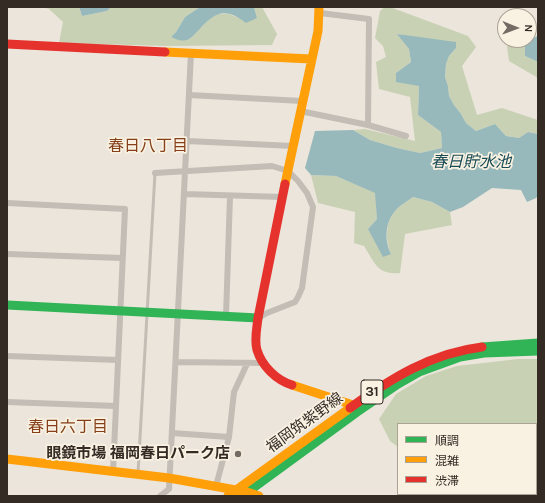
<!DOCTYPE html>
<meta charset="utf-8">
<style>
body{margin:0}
#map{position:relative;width:545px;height:503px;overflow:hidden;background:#ebe5db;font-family:Karla,"Noto Sans JP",sans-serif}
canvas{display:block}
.frame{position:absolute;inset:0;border:8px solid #332b24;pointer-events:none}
.legend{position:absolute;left:397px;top:423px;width:140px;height:72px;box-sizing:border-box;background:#f9f1e1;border:1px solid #aaa295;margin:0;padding:5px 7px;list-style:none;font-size:12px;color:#332b24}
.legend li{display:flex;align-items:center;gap:8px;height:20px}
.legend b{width:20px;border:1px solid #aaa295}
.north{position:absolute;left:497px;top:8px;width:40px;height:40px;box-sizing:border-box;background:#f9f1e1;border:1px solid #aaa295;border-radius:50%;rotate:91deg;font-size:11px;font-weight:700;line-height:16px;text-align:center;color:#332b24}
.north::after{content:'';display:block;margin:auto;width:14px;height:18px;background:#736c64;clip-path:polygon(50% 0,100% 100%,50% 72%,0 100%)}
</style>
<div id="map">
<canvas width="545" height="503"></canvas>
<div class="frame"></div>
<ul class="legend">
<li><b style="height:5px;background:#30b455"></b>順調</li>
<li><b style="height:5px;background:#ff9f0a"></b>混雑</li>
<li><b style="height:5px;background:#e5322d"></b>渋滞</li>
</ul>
<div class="north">N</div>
</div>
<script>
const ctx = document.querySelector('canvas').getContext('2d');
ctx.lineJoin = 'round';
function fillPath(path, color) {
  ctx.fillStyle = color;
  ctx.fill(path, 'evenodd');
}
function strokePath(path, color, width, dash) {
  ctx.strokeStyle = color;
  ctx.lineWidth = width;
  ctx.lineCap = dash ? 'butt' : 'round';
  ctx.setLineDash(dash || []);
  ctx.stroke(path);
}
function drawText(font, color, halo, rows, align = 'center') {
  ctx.font = font + ' Karla,"Noto Sans JP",sans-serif';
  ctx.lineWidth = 3.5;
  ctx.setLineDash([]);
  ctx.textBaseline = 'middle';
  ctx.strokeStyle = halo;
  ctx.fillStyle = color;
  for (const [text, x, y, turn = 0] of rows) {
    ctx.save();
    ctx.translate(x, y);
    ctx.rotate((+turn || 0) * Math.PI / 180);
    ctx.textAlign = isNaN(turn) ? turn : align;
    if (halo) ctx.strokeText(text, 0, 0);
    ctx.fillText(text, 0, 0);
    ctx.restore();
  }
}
const green = new Path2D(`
 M42,7h37l3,9 25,-5 4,-4h89l-15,10 -9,15 -5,5 19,2 20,-21 8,-4h11l10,4h18l-3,-11h8l15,27 -5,11 -105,1 -108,-3 4,-21 -14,-13z
 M385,7h5l78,29 8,11 -14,19 15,49 25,-7 36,12v14l-10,-2 -9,6 -13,-2 -11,-12 -19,7 -10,-8 -5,-9 -7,-9 -5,-9 -1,-10 -3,-9 1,-13 3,-8 7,-8 -58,-14 11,15 2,13 -15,11 23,13 -1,29 23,17 1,16 -22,5 -23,-5 -27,-8 -17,-10 12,-1 50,12 -5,-44 -31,-8 -3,-27 10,-5 -3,-11 -8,-8 5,-27z
 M510,40h15v16l13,6v16l-29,-17 -2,-14z
 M311,175l25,1 40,17 1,26 -9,10 23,25c-6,-14 -6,-32 5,-44 4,-5 12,-9 17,-13l19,5 18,10 2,13 -47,9 -5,39c-23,2 -25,-10 -36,-27l-10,-3 1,-31 -37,-9z
 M518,359h20v137h-56v-2h54v-70h-138v23l-8,-6 -11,-22 17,-25 30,-18 31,-10z`);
const water = new Path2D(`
 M79,7h32l-4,4 -25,5z
 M200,7h54l3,11 -11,5c-22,-17 -32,-10 -48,8 -3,2 -6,7 -9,8 -6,3 -12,1 -18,-2l5,-5 9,-15z
 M397,34l59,8v6l-7,8 -3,8 -1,13 3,9 1,10 5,9 7,9 5,9 10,8 19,-7 11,12 13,2 9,-6 10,2v62l-2,2 -9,4 -6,-12 -29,-2 -29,19 -13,5 -18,-10 -19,-5c-5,4 -13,8 -17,13 -11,12 -12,30 -5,44l-8,3 -15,-28 9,-10 -2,-26 -39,-17 -25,-1 -6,-7 10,-37 38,-1 17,10 27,8 23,5 22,-5 -1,-16 -23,-17 1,-29 -23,-4v-9l15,-11 -2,-13z
 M538,36v26l-13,-6v-16h4v-1z`);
const lane = new Path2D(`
 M138,473l17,-300`);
const street = new Path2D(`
 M320,13l49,6 -1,106
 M189,95l113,6
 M300,111l68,14 38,11
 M187,141l106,5
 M155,173l117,-7 16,5 10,10 9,12 6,14 -11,81 -4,9 -3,5 -28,11 -9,5
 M184,194l99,3
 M7,203l118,6 -12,263
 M7,254l115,4
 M226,316l4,-120
 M7,356l111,4
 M176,362l87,1
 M7,402l109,4
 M172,433l57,4 5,-45 13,-28
 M216,486l13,-49
 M160,496l9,-7 22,-436`);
const fast = new Path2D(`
 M7,305l251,13
 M482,347l56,-4
 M242,496l115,-84 41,-28 21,-12 41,-15 24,-4 54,-2`);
const slow = new Path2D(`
 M165,52l146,7
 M285,184l33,-153 1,-24
 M292,385l61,20
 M7,459l162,19 78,14 12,4
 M228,496l122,-88`);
const jam = new Path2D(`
 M7,44l158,8
 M285,184l-27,134c-1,10 -4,22 -1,32 5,16 19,30 35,35
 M350,408c40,-29 81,-55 132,-61`);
const markers = [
 [238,454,4,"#736c64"]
];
const shields = [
 [372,392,22]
];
const shieldNames = [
 ["31",372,392]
];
const streetNames = [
 ["福岡筑紫野線",305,423,-36]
];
const poiNames = [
 ["眼鏡市場 福岡春日パーク店",230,454]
];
const neighbourhoodNames = [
 ["春日八丁目",148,146],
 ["春日六丁目",68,427]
];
const waterNames = [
 ["春日貯水池",471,162]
];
fillPath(green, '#c9d1b4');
fillPath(water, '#97b9bc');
strokePath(lane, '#c3bdb5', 3);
strokePath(street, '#c3bdb5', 6);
strokePath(fast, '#30b455', 9);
strokePath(slow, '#ff9f0a', 9);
strokePath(jam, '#e5322d', 9);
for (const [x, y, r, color] of markers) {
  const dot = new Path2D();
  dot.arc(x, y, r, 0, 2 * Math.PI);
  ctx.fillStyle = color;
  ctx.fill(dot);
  strokePath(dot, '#f9f1e1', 1.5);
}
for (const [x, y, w] of shields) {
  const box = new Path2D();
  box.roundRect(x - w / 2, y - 12, w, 24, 3);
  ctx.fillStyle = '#f9f1e1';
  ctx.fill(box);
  strokePath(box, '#332b24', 1);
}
drawText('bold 14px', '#332b24', null, shieldNames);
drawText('15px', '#332b24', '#f9f1e1', streetNames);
drawText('bold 15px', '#332b24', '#f9f1e1', poiNames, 'right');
drawText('16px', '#85401a', '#f9f1e1', neighbourhoodNames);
drawText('italic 16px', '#184b56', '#f9f1e1', waterNames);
</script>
